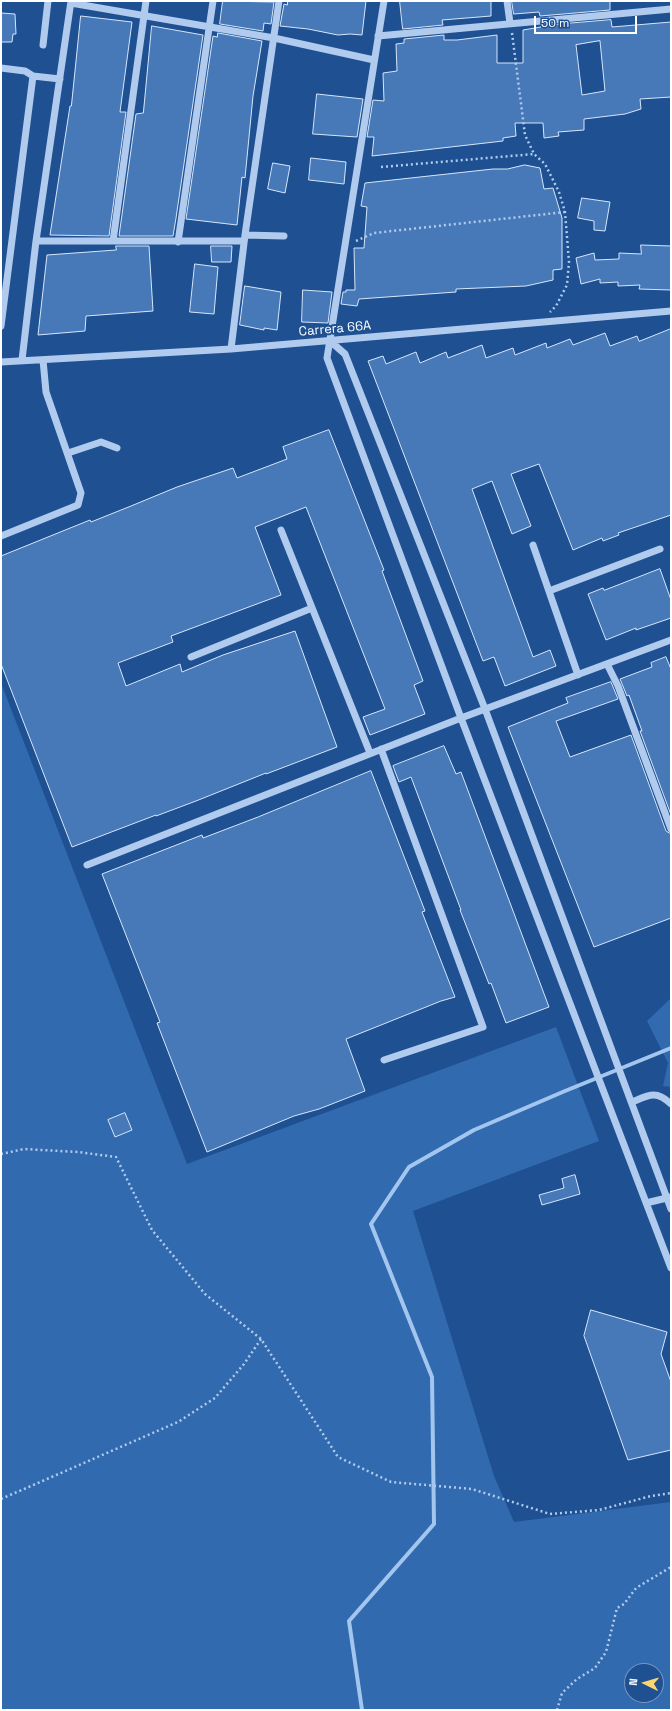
<!DOCTYPE html>
<style>
body{margin:0}
#map{position:relative;width:672px;height:1711px;overflow:hidden;background:#1e5092;font-family:"Space Grotesk",sans-serif}
canvas{display:block}
.frame{position:absolute;inset:0;border:2px solid #fff;pointer-events:none}
.north{position:absolute;left:624px;top:1663px;width:40px;height:40px;box-sizing:border-box;background:#1e5092;border:1px solid #7896be;border-radius:50%;rotate:275deg;font-size:11px;font-weight:700;line-height:16px;text-align:center;color:#fff}
.north::after{content:'';display:block;margin:auto;width:14px;height:18px;background:#fcd570;clip-path:polygon(50% 0,100% 100%,50% 72%,0 100%)}
.scale{position:absolute;left:534px;top:16px;width:103px;height:18px;box-sizing:border-box;border:2px solid #fff;border-top:0;padding-left:5px;font-size:12px;line-height:14px;white-space:nowrap;color:#fff;-webkit-text-stroke:3px #1e5092;paint-order:stroke}
</style>
<div id="map">
<canvas width="672" height="1711"></canvas>
<div class="frame"></div>
<div class="north">N</div>
<div class="scale">50 m</div>
</div>
<script>
const ctx = document.querySelector('canvas').getContext('2d');
ctx.lineJoin = 'round';
function fillPath(path, color) {
  ctx.fillStyle = color;
  ctx.fill(path, 'evenodd');
}
function strokePath(path, color, width, dash) {
  ctx.strokeStyle = color;
  ctx.lineWidth = width;
  ctx.lineCap = dash ? 'butt' : 'round';
  ctx.setLineDash(dash || []);
  ctx.stroke(path);
}
function drawText(font, color, halo, rows, align = 'center') {
  ctx.font = font + ' "Space Grotesk",sans-serif';
  ctx.lineWidth = 4;
  ctx.setLineDash([]);
  ctx.textBaseline = 'middle';
  ctx.strokeStyle = halo;
  ctx.fillStyle = color;
  for (const [text, x, y, turn = 0] of rows) {
    ctx.save();
    ctx.translate(x, y);
    ctx.rotate((+turn || 0) * Math.PI / 180);
    ctx.textAlign = isNaN(turn) ? turn : align;
    if (halo) ctx.strokeText(text, 0, 0);
    ctx.fillText(text, 0, 0);
    ctx.restore();
  }
}
const green = new Path2D(`
 M1,683l186,481 369,-137 43,114 -186,70 81,265 20,46 157,-20v208h-670zM632,1671h24v24h-24z
 M671,998v89l-8,-1 5,-23 -21,-42z`);
const stream = new Path2D(`
 M362,1710l-13,-89 85,-97 -2,-147 -61,-153 38,-57 65,-37 91,-39 106,-43`);
const building = new Path2D(`
 M223,1l51,1 -3,22 -7,-1 -1,8 -43,-7z
 M288,1h78l-4,34 -12,-1 -12,1 -30,-6 -28,-3 4,-22 3,1z
 M400,1h91v15l-49,4 1,5 -40,4z
 M512,1h98v9l-70,6 -1,-4 -25,2z
 M1,13l14,1 1,20h-3l-1,8h-11z
 M81,16l51,6 -12,90h6l-17,124 -59,-1 20,-129h1z
 M611,20l1,7 59,-5v75l-31,2 1,10 -16,5 -41,5v11l-26,2 1,4 -15,2 -1,-15h-28l1,13 -13,2v3l-131,15 2,-19h-7l6,-37 11,1 -1,-28 14,-2 -1,-27 8,-1v-4l40,-4v5h13l40,-5v28h26v-33l18,-3v-1zM600,41l5,50 -23,4 -6,-50z
 M152,26l51,9 -27,183 -3,18h-54l17,-122 7,-1z
 M218,33l44,8 -9,55 -8,82 -3,-1 -5,48 -51,-6 27,-183 4,1z
 M317,94l46,5 -6,38 -44,-3z
 M311,158l35,4 -2,22 -35,-4z
 M273,163l17,3 -5,27 -17,-4z
 M525,165l15,3 4,21 9,-1 9,30v51l-9,1v10l-27,6 -70,3v3l-97,7 -2,7 -16,-2 2,-12h3v-2h9l-1,-42h10l3,-41 -6,-1 4,-23 128,-14h14z
 M582,198l28,4 -5,29 -11,-1v-9l-16,-3z
 M641,245l30,1v44l-32,-1 1,-4 -22,1v-4l-18,1v-4l-19,5 -5,-26 18,-5 1,7 24,-1v-6l22,1z
 M116,246h33l4,65 -67,5 -1,15 -47,4 9,-80 69,-5z
 M211,246h21l-1,16h-19z
 M195,264l23,3 -4,47 -24,-2z
 M245,286l36,6 -4,38 -13,-2v2l-24,-5z
 M303,290l29,2 -4,31 -26,-1z
 M671,329v186l-53,18 1,2 -16,6 -1,-3 -29,12 -34,-86 -28,10 20,52 -19,8 -20,-53 -20,8 61,168 17,-7 6,16 -51,20 -11,-29 -11,4 -115,-300 15,-5 3,8 30,-12 4,11 26,-11 2,6 34,-13 4,13 27,-10 2,7 31,-12 1,5 23,-9 3,6 32,-12 5,13 27,-10 2,5z
 M329,430l55,140 -2,1 41,110 -9,4 11,29 -55,21 -7,-18 22,-8 -79,-202 -51,20 26,68 -110,41 2,6 -55,21 8,23 54,-22 2,8 41,-17 72,-24 42,116 -71,27v-1l-70,28 -40,15v-1l-84,32 -71,-183v-108l89,-36 1,2 40,-16 46,-19 56,-19 4,10 50,-19 -4,-12z
 M660,569l11,31v18l-35,12v-2l-30,12 -18,-46 15,-6 1,2z
 M666,657l5,12v146l-31,-84h2l-13,-36 -2,1 -7,-17 32,-12 -1,-4z
 M611,682l7,17 -62,22 14,36 61,-22 35,96 5,3v84l-77,29 -86,-220 60,-24 -2,-5z
 M444,746l12,28 5,-2 88,235 -43,16 -15,-40 -2,1 -29,-74h1l-50,-133 -12,5 -6,-16z
 M371,771l54,140 -3,1 33,85 -14,4 -95,38 19,52 -46,18 -25,7 -87,36 -50,-129 3,-1 -58,-148 100,-39 1,3 55,-21z
 M125,1113l7,17 -17,7 -7,-17z
 M575,1175l5,19 -38,11 -3,-10 25,-7 -2,-9z
 M591,1310l76,22 -6,22 10,28v68l-43,10 -44,-124z`);
const path = new Path2D(`
 M512,33l13,102 9,19 11,10 14,28 6,20 4,50 -2,23 -11,21 -6,6
 M381,167l153,-13
 M356,241l18,-8 191,-21
 M1,1154l23,-5 54,3 38,5 36,73 53,64 56,45 77,118 53,25 81,7 78,25 49,-4 52,-14 20,-3
 M1,1499l177,-77 37,-24 29,-34 17,-25
 M557,1710l5,-17 15,-14 18,-11 11,-16 11,-44 7,-4 12,-16 35,-21`);
const minor = new Path2D(`
 M384,1l-57,357 134,360 210,550
 M507,1l3,22
 M71,3l203,35 100,22
 M378,36l293,-27
 M43,45l5,-44
 M1,68l24,3 8,5 27,3
 M245,235l39,1
 M36,241h208
 M113,241l33,-240
 M178,242l35,-241
 M1,326l32,-250
 M330,341l15,13 140,355 186,500
 M231,349l14,-114 34,-234
 M22,360l14,-119 35,-240
 M1,362l230,-13 440,-38
 M68,453l33,-11 16,6
 M281,530l89,223
 M1,536l77,-31 3,-12 -35,-101 -3,-32
 M533,545l45,130
 M549,591l111,-42
 M191,657l121,-49
 M607,664l11,22 53,143
 M381,749l102,278 -99,33
 M87,865l374,-147 210,-78
 M632,1102c17,-7 24,-12 39,2
 M646,1203l25,-6`);
const streetNames = [
 ["Carrera 66A",335,329,-5]
];
fillPath(green, '#326ab0');
strokePath(stream, '#a3c6ef', 4);
fillPath(building, '#4779b9');
strokePath(building, '#d6e6fa', 1);
strokePath(path, '#b0cbee', 2.5, [2, 3]);
strokePath(minor, '#b0cbee', 7);
drawText('13px', '#fff', '#1e5092', streetNames);
</script>
